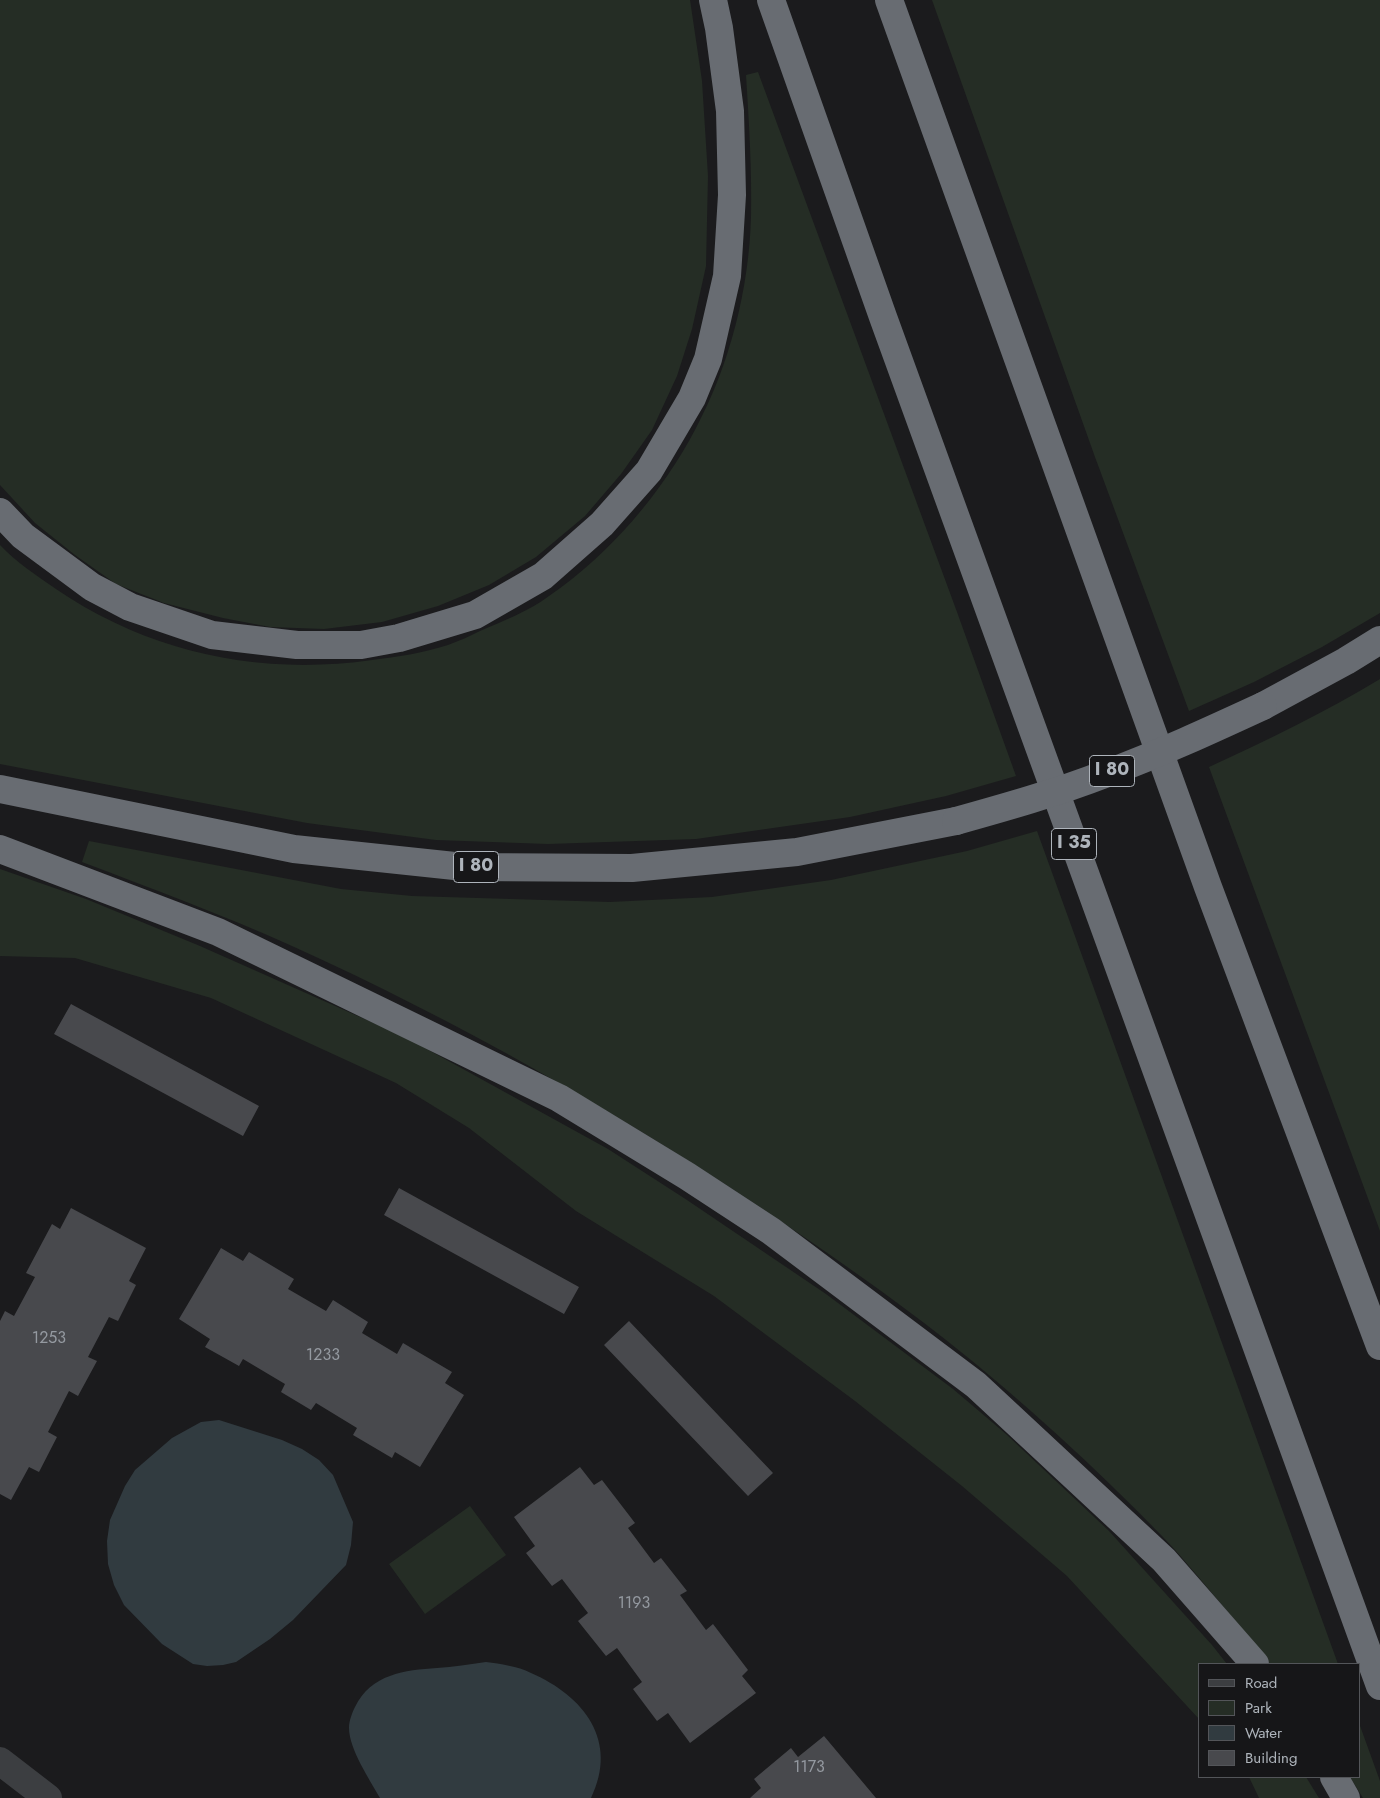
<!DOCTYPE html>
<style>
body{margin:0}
#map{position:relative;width:1380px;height:1798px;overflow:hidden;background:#1b1b1d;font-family:Jost,sans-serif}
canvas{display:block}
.legend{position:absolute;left:1198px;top:1663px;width:162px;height:115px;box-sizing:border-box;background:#161618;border:1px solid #535559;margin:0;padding:6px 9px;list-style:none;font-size:15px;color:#aeb4bb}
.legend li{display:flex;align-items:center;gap:10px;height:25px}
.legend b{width:25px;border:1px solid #535559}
</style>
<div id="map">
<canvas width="1380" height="1798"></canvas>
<ul class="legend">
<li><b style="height:6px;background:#3c3e41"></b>Road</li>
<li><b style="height:14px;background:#252d25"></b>Park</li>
<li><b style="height:14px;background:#313b40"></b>Water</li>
<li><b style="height:14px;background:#48494d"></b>Building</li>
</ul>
</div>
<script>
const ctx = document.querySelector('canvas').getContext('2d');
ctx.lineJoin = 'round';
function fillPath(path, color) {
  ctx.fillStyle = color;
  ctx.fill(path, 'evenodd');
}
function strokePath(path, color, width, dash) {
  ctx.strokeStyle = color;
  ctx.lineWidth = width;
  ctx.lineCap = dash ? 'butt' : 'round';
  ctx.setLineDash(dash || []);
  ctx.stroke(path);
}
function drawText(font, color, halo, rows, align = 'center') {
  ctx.font = font + ' Jost,sans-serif';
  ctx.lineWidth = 5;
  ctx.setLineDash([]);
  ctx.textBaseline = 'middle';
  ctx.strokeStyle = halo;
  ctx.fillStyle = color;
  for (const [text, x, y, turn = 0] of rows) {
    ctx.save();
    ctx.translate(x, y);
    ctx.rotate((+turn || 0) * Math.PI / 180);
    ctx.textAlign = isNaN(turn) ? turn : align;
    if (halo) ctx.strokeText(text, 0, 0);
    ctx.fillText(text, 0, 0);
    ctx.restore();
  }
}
const green = new Path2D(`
 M0,0h690l12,81 6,95 -2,90 -14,63 -15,47 -25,54 -31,44 -36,42 -49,41 -47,28 -51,21 -56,16 -58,7 -54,-2 -47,-9 -59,-15 -48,-19 -41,-29 -40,-32 -35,-38z
 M932,0h448v613l-58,34 -68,35 -65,29 -94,-254z
 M758,72l199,540 59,164 -70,20 -96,21 -154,22 -148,5 -112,-4 -129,-17 -307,-59v-219c16,17 37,31 56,44 94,64 204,87 316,71 25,-3 51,-7 76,-15 11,-4 22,-9 32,-14 23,-10 49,-20 69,-35 61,-42 113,-103 147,-168 34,-64 53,-139 55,-211 1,-47 -2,-95 -5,-142z
 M1380,679v552l-171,-464c59,-27 116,-55 171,-88z
 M1037,831l301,833h-68c-22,-29 -46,-56 -69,-84 -13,-15 -25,-30 -39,-44 -67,-69 -140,-136 -216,-196 -57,-45 -117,-86 -177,-127 -152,-101 -311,-192 -477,-267 -69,-31 -139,-57 -210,-84l7,-21 252,48 71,7 198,6 102,-5 119,-17 136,-29z
 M0,869l86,30 114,47 205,91 203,112 79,51 139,94 127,95 53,45 103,97 103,114 15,19h-28v55l-132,-143 -105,-90 -107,-85 -141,-105 -138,-85 -107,-83 -73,-45 -185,-85 -136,-40 -75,-2z
 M470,1506l36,49 -81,59 -36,-50z
 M1359,1723l21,58v17h-17l-13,-21h9z
 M1249,1777h57l13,21h-60z`);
const water = new Path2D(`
 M219,1420l63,20 20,9 17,11 14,15 20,47 -2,23 -5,20 -53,55 -23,19 -34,23 -13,3 -16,1 -14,-2 -31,-20 -38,-39 -10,-20 -6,-21 -1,-23 3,-21 15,-34 10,-16 37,-32 29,-16z
 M486,1662c15,2 31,4 45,11 53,23 88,68 60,125h-211c-10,-18 -31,-49 -31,-70 0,-7 3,-15 6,-21 16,-33 50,-37 82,-39 16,-1 33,-4 49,-6z`);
const building = new Path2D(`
 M71,1004l188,102 -16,30 -189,-102z
 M399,1188l180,99 -15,27 -180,-99z
 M71,1208l75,40 -17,33 7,4 -18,36 -9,-4 -21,40 9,4 -19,35 -9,-5 -21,41 9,5 -18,35 -10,-5 -18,33 -11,-6v-173l5,-10 9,5 21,-39 -9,-4 26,-49 8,5z
 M221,1248l22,13 6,-9 45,27 -6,10 38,22 7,-11 35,22 -6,11 35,21 6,-11 49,29 -7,11 19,12 -44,72 -25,-15 -3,6 -39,-23 4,-7 -41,-25 -5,7 -30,-18 4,-8 -42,-25 -4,7 -34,-19 5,-8 -31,-20z
 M629,1321l144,152 -25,23 -144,-151z
 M580,1467l14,18 8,-5 33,43 -7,5 26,35 7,-5 26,33 -7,4 26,35 7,-6 35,46 -6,6 14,17 -66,50 -22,-30 -11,8 -24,-32 9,-7 -25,-34 -11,8 -28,-35 10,-8 -26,-34 -10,7 -26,-33 9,-7 -21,-29z
 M824,1736l52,62h-126l11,-10 -7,-9 37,-31 7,9z`);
const tertiary = new Path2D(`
 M0,1761l48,37`);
const motorway = new Path2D(`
 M771,0l112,317 497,1369
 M889,0l319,887 172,459
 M0,512l23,24 69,51 38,20 82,28 85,10h64l38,-7 76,-23 68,-39 59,-52 47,-53 43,-73 16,-39 19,-83 5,-81 -2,-84 -11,-83 -6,-28
 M1263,706l83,-45 34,-21
 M0,789l294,60 170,18 168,1 165,-16 159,-31
 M0,849l218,83 341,166 128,78 84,55 205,154 188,175 91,104
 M1334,1777l12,21`);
const motorwayBridge = new Path2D(`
 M956,821c50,-14 100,-28 149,-47 54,-20 106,-44 158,-68`);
const numberNames = [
 ["1253",49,1339],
 ["1233",323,1356],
 ["1193",634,1604],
 ["1173",809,1768]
];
const shields = [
 [1112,771,45],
 [1074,844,45],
 [476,867,45]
];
const shieldNames = [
 ["I 80",1112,771],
 ["I 35",1074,844],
 ["I 80",476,867]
];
fillPath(green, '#252d25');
fillPath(water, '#313b40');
fillPath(building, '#48494d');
strokePath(tertiary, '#3c3e41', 28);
strokePath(motorway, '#686c72', 28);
strokePath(motorwayBridge, '#686c72', 28);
drawText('16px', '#9499a0', null, numberNames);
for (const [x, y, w] of shields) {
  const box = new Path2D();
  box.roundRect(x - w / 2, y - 15.5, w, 31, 4);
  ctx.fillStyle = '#161618';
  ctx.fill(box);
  strokePath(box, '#aeb4bb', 1);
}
drawText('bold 18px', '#aeb4bb', null, shieldNames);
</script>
